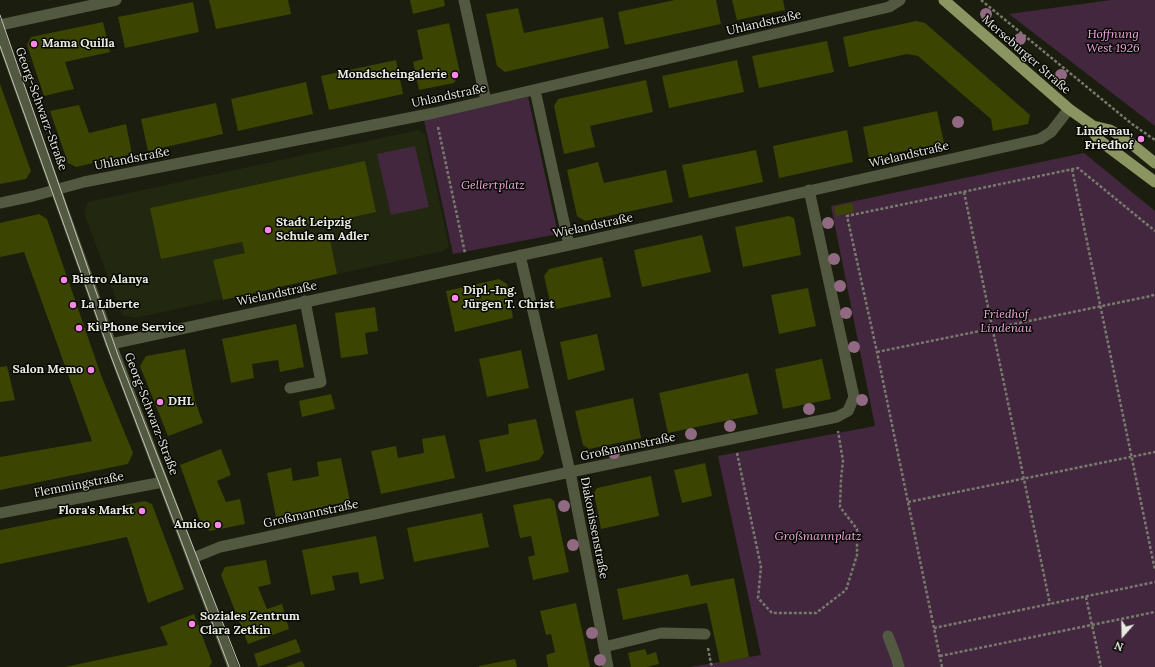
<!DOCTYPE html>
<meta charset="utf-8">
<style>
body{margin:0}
#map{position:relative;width:1155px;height:667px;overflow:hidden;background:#1b1e0e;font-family:Lora,serif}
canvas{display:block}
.north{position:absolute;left:1103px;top:615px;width:40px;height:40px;-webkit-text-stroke:3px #070803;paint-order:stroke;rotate:200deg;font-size:11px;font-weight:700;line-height:16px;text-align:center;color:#e8ebe0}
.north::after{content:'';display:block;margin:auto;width:14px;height:18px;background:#e8ebe0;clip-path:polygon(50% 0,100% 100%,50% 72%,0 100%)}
</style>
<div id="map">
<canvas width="1155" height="667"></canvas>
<div class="north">N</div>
</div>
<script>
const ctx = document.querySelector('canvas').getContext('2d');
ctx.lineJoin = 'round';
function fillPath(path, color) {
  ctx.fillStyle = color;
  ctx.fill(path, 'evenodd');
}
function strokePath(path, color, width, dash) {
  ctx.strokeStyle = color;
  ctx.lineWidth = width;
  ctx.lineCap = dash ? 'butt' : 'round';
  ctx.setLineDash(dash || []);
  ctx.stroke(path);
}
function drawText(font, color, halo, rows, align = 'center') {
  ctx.font = font + ' Lora,serif';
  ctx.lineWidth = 3;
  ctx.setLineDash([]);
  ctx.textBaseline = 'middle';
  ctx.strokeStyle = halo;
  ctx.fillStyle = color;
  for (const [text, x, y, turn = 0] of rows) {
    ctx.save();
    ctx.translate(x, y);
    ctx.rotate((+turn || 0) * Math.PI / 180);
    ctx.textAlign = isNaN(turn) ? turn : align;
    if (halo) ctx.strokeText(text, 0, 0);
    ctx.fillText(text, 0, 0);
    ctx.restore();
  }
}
const built = new Path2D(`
 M418,130l7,4 24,113 -6,4 -308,67 -13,-3 -38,-102 4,-11z`);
const green = new Path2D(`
 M1111,0h44v126l-146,-112z
 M528,97l30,137 -105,20 -29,-134z
 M415,146l14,61 -38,8 -14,-61z
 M1084,153l71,58v456h-465l71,-12 -43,-199 157,-30 -44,-220z`);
const building = new Path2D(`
 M209,0h79l3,14 -75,15z
 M410,0h34l1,6 -32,8z
 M675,0h41l5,24 -96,21 -7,-33z
 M732,0h51l2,10 -48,10z
 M193,2l6,30 -74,16 -7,-31z
 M518,8l6,25 79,-16 6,31 -104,24 -8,-6 -11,-52z
 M916,21l9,2 105,92 -2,9 -35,7 -2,-12 -73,-63 -11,-2 -58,13 -6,-30z
 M103,22l7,30 -45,10 9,27 -30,7 -17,-51 4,-8z
 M449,23l11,50 -6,10 -35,7 -6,-28 10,-3 -6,-29z
 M827,41l7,31 -75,16 -7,-32z
 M396,60l7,34 -74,16 -8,-34z
 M737,60l7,32 -75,16 -7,-32z
 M646,80l7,32 -63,14 5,21 -31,7 -10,-48 4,-7z
 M306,82l7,32 -75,17 -7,-32z
 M0,84l31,87 -5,8 -26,5z
 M216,103l7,31 -75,17 -7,-32z
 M79,105l10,28 37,-9 6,30 -56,13 -8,-4 -18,-52z
 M937,111l7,32 -75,15 -6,-31z
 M847,130l6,32 -74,16 -6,-32z
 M756,150l7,32 -74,16 -7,-33z
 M365,161l11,51 -82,18 3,11 32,-6 8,39 -114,26 -10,-40 32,-7 -3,-11 -81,17 -11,-51z
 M598,162l6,21 62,-13 7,32 -88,19 -8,-5 -10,-46z
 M852,203l2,9 -18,4 -2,-9z
 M39,214l8,5 54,156 32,78 -5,11 -128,26v-33l92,-16 -68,-189 -24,5v-34z
 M789,216l5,2 7,37 -58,12 -8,-40z
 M702,235l9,37 -69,15 -8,-37z
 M602,257l9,40 -59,13 -8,-34 5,-7z
 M499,279l8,5 6,34 -58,14 -9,-41z
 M808,288l8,38 -37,8 -8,-39z
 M375,307l3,24 -13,2 3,21 -27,4 -6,-45z
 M296,324l8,43 -24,5 -2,-12 -26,4 2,14 -23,5 -9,-44z
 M597,334l8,36 -37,10 -8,-38z
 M185,349l10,52 8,22 -35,13 -28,-70 6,-10z
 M521,350l8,38 -42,9 -8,-38z
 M822,359l9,40 -48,10 -8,-40z
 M7,366l8,34 -15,2v-35z
 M748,373l10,41 -90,19 -9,-40z
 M331,394l4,15 -33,8 -3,-16z
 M633,398l8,40 -52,11 -6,-4 -8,-34z
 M536,419l8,34 -5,7 -53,12 -7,-32 30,-6 -1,-10z
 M445,435l10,43 -74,16 -10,-43 25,-5 2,12 26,-5 -2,-14z
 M221,449l10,26 -14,6 9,21 14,-3 5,25 -35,7 -8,-4 -22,-62z
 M341,458l9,43 -74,16 -9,-44 24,-5 2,13 26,-5 -2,-14z
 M705,463l7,33 -30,7 -8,-33z
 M651,476l8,40 -58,13 -7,-36 3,-5z
 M550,498l4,3 15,71 -36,8 -5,-23 7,-2 -4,-19 -11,2 -7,-33z
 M145,501l7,3 32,85 -36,14 -21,-66 -127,27v-34z
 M482,513l7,34 -75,15 -7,-34z
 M376,536l8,43 -24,5 -2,-12 -26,4 3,14 -24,5 -9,-45z
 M266,560l5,24 -13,3 9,22 15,-5 7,25 -41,15 -27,-69 4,-8z
 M688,574l3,12 43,-8 15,79 -29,6 -13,-60 -84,17 -6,-31z
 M576,603l14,64h-42l-2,-12 9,-3 -4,-18 -5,1 -6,-24z
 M194,614l18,48 -3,5h-144l103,-22 -8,-18z
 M296,639l5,13 -43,15 -4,-13z
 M645,649l2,6 9,-3 3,12 -12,3h-16l-3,-14z
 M515,659l2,8h-38v-1z
 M302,661l3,6h-20z`);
const path = new Path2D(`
 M981,0l151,124 23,16
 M438,127l27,126
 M1072,169l83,401
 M964,192l86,412
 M877,352l274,-56 4,-2
 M737,453l24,114 -3,31 14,15h44l30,-23 11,-35v-26l-17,-22 1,-28 2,-18 -5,-30
 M908,502l247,-50
 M1086,597l15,70
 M934,628l221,-46
 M708,648l3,16 3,3
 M940,656l215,-44
 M942,667l-65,-315 -30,-136 231,-48 77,63`);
const service = new Path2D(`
 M290,388l31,-6 -16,-81
 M888,636l8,21 3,10
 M604,647l57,-14 44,1`);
const minor = new Path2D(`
 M464,0l22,101
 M0,25l116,-25
 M535,90l34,155
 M0,203l33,-7 51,-14 350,-69 52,-12 403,-94 11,-7
 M520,255l50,217 38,195
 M111,344l458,-99 471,-106 11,-7 18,-23
 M0,513l163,-31
 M193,558l27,-11 350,-75 267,-55 11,-6 6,-14 -45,-207`);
const tertiary = new Path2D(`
 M0,33l111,311 122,323`);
const primary = new Path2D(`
 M944,0l125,109 24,17 17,4 13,7 32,26
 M1093,126l1,7 5,7 56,42`);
const tram = new Path2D(`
 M0,15l118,340 122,312
 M0,46l109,305 120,316`);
const trees = [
 [986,14],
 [1020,39],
 [1061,75],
 [958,122],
 [828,223],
 [834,259],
 [840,286],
 [846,313],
 [854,347],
 [862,400],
 [809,409],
 [730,426],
 [691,434],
 [614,453],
 [564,506],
 [573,545],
 [592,633],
 [600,660]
];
const markers = [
 [34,44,4,"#fa87e7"],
 [455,75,4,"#fa87e7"],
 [1141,139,4,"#fa87e7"],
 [268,230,4,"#fa87e7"],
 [64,280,4,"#fa87e7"],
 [455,298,4,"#fa87e7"],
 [73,305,4,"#fa87e7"],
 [79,328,4,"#fa87e7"],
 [91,370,4,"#fa87e7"],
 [160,402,4,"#fa87e7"],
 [142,511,4,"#fa87e7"],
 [218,525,4,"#fa87e7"],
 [192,624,4,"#fa87e7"]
];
const streetNames = [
 ["Uhlandstraße",764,23,-13],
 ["Merseburger Straße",1026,55,41],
 ["Uhlandstraße",449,96,-12],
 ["Georg-Schwarz-Straße",41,109,70],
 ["Wielandstraße",909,155,-13],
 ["Uhlandstraße",132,159,-11],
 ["Wielandstraße",593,226,-12],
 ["Wielandstraße",277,294,-12],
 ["Georg-Schwarz-Straße",151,414,69],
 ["Großmannstraße",628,447,-12],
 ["Flemmingstraße",79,485,-11],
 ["Großmannstraße",311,514,-12],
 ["Diakonissenstraße",594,528,79]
];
const parkNames = [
 ["Hoffnung",1113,35],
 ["West 1926",1113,49],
 ["Gellertplatz",493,186],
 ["Friedhof",1006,315],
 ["Lindenau",1006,329],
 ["Großmannplatz",818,537]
];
const poiNames = [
 ["Mama Quilla",42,44],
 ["Mondscheingalerie",447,75,"right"],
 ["Lindenau,",1133,132,"right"],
 ["Friedhof",1133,146,"right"],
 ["Stadt Leipzig",276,223],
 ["Schule am Adler",276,237],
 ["Bistro Alanya",72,280],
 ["Dipl.-Ing.",463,291],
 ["Jürgen T. Christ",463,305],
 ["La Liberte",81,305],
 ["Ki Phone Service",87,328],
 ["Salon Memo",83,370,"right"],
 ["DHL",168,402],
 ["Flora's Markt",134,511,"right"],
 ["Amico",210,525,"right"],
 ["Soziales Zentrum",200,617],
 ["Clara Zetkin",200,631]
];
fillPath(built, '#22270f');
fillPath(green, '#43273e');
fillPath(building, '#3b4400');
strokePath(path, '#777a6d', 2.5, [3, 2]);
strokePath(service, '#535940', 11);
strokePath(minor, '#535940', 11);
strokePath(tertiary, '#535940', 11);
strokePath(primary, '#8b9561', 11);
strokePath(tram, '#c0c3b7', 1);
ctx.fillStyle = '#916983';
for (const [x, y] of trees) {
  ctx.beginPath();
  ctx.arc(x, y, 6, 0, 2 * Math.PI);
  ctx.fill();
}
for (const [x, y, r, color] of markers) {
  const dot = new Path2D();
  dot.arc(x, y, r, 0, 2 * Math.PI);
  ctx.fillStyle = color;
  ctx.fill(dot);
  strokePath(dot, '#070803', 1.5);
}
drawText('12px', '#e8ebe0', '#070803', streetNames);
drawText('italic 12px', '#f2a7e3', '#070803', parkNames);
drawText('bold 12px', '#e8ebe0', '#070803', poiNames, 'left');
</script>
